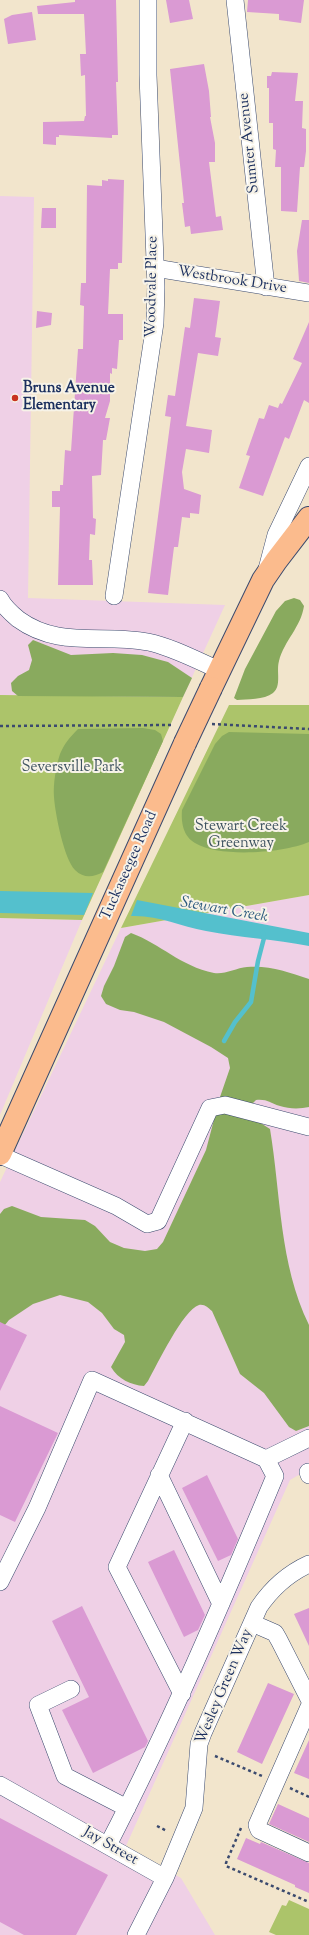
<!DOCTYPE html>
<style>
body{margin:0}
canvas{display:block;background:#f2e5cc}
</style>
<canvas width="309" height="1935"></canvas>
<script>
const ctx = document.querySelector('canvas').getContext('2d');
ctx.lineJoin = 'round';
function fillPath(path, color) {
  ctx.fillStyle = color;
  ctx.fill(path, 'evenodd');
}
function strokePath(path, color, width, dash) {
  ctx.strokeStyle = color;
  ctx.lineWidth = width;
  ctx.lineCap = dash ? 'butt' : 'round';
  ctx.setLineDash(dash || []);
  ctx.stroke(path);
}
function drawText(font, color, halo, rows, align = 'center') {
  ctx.font = font + ' "Sorts Mill Goudy",serif';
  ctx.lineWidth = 4;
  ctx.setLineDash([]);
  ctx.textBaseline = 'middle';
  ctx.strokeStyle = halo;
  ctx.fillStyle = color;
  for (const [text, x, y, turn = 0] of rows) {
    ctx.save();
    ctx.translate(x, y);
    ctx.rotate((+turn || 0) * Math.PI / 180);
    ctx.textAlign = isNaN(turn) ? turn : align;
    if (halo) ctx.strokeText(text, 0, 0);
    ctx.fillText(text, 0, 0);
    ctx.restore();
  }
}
const built = new Path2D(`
 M0,196l34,1 -6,401 197,7 -42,92 -183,-2z
 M309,895v574l-19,11 -164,366 55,32 34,57h-215v-753l121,-254z
 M0,918l82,2 -82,195z`);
const green = new Path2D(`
 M0,695l183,2 -101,223 -82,-2z
 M229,705h80v190l-188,33z
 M289,1900l20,9v26h-33l-7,-3 13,-27 4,1z`);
const forest = new Path2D(`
 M294,598l6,2 4,6c-3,21 -20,35 -25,55 -3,10 3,25 -6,32 -9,7 -26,6 -36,7l-3,-2 11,-29 31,-58 9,-10z
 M33,640l38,15 42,-2 29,2 26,7 24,16 -9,19 -165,-1 -6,-5 -1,-8 7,-7 11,-6 3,-10 -4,-15z
 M143,728l12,2 6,4 2,7 -60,131c-9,5 -19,7 -28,-2 -11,-11 -20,-57 -21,-73 -1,-13 2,-31 6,-43 4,-10 10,-17 18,-25z
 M229,732l80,2v108c-25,11 -90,16 -114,1 -12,-7 -14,-21 -13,-33l33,-66 7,-8z
 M131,933c30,11 49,33 83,40 10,2 22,-5 33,-6 22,-2 41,5 62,12v128c-9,2 -20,2 -29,-1 -11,-3 -12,-7 -24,-6l-7,7 10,15 11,7c11,66 9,134 39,196v101l-13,5 -7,-4 -25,-34 -24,-19 -28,-63c-4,-3 -7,-7 -13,-6 -16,5 -42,60 -51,76l-4,5c-13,-1 -26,-7 -33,-19l14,-25 -1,-7 -10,-6 -12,-16 -14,-11 -28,-7 -27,9 -24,16 -9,11v-117l4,-5 8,-3 29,11 44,3 10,6 15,16 14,6 21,3 12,-2 6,-7 43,-92 14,-53 10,-29 -2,-10 -17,-11 -47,-25 -30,-10 -14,-2 -14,-6 -5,-8 3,-10 10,-20 11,-29z`);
const water = new Path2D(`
 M0,891l93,2 -9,22 -84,-2z
 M137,900l172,33v13c-34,-7 -69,-8 -103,-15 -27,-5 -47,-16 -75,-15z`);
const stream = new Path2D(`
 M224,1041l11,-19 16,-20 7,-41 6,-23 -1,-5`);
const building = new Path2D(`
 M75,0h41l2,82h-2l2,53h-6v3l-53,-3v2h-3v8l-13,-1v-22l41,-1 1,-5h1l-1,-41 -4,1 -1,-22h6l-2,-40h-46l-1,-8 38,-4z
 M166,0h23l4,19 -23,4z
 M248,0h56l-3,23 -22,-3v-6l-32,-2z
 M32,12l4,28 -28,4 -4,-25 8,-4z
 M204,64l5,27 2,26h-1l5,26v19h-6l7,55 5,-1 2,14 -32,4 -1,-8 -5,1 -3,-24h2l-14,-134z
 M272,72l26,1 -3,28h8l-1,27 4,1v22l-2,16h-4l-3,45 -16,-1v-44h-6l1,-17 -3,-1v-26h-4v-35h-2v-12h4z
 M108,179l16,1 -2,83h-4v6h-8l-2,45h15v26h-4l-2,29 -5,-1v6l-2,-1v28l-5,17h5l-4,22h-3l-2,35 -9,1 1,42 3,1 -1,16 -5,-1 -1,26h3l1,25h-35l2,-78h-8v-16h8v-6h3l2,-35 6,1 7,-102h5l1,-43 -4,-1 1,-22h5l1,-98 15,1v-6l6,1z
 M42,208h14v20h-15z
 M302,220h7v63l-10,-2 -2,-30z
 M194,298l26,3 -5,36 6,1 -3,18 -20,-3 -12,73 26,4 -3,23 -23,-4 -4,23 2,17 17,6 -2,19 -9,-1v5l-8,-1 -4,30h-4l-6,48 -20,-2 23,-176 -6,-1 3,-21 7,1 10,-69 5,1z
 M37,311l15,2 -1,12 -15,3z
 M309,322v81l-5,-3 -15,39 -4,-2 -22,59 -24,-8 11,-32 -4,-1 13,-37 5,1 5,-14 9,3 2,-5 2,1 20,-41 -9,-4z
 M0,1322l27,13 -27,56z
 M0,1406l58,27 -43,89 -15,-7z
 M207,1475l31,64 -7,16 -13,6 -36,-73z
 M174,1550l31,65 -7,15 -14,7 -36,-75z
 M82,1606l66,135 -3,6 -52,26 -31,-63 27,-13 -37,-76z
 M309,1608v38l-15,-32z
 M268,1683l26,11 -32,70 -25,-12z
 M309,1740v39l-15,-6z
 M278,1804l31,14v24l-40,-18z
 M0,1818l108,57 -32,60h-52l-24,-13z
 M246,1838l14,6 1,-2 48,21v30l-14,-6v-2l-58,-26z`);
const path = new Path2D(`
 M212,724l97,5
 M0,726l173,-1
 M215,1756l47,20
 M290,1788l19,9
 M157,1826l10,5
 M241,1828l-15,35v3l83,36`);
const minor = new Path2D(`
 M235,0l31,287
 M155,268l154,25
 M267,569l9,-34 33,-69
 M114,596l41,-273 1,-36 -8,-212v-75
 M0,599c4,8 12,15 18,20 41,30 83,14 130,23 24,5 48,18 71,28
 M0,1155l116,51 31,18 11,-3 52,-113 15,-3 84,22
 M266,1459l43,-21
 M308,1472l1,3
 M159,1475l62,129
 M0,1582l37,-74 55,-128 174,79 9,17c-52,125 -105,249 -167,369
 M252,1623l23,10 4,7 30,59
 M71,1689l-33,16 27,71 62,32
 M182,1694l-65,-127 68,-146
 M309,1707l-52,118 2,5 50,23
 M0,1785l165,93 -29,57
 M165,1878l29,-70 5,-64 4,-11 56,-126c13,-19 28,-33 50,-43`);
const major = new Path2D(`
 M211,688l52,-108 13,-19 33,-43
 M0,1154l185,-411`);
const majorBridge = new Path2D(`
 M185,743l26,-55`);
const markers = [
 [15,398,4,"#c8321e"]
];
const streetNames = [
 ["Sumter Avenue",250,143,-96],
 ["Westbrook Drive",232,281,9],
 ["Woodvale Place",153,287,-89],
 ["Tuckaseegee Road",130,866,-66],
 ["Wesley Green Way",225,1687,-67],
 ["Jay Street",110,1847,30]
];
const poiNames = [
 ["Bruns Avenue",23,389],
 ["Elementary",23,406]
];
const parkNames = [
 ["Seversville Park",72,768],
 ["Stewart Creek",241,827],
 ["Greenway",241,844]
];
const waterNames = [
 ["Stewart Creek",224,911,10]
];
fillPath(built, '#efd0e6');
fillPath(green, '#acc46a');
fillPath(forest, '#89aa5e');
fillPath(water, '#54c0cd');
strokePath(stream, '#54c0cd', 4.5);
fillPath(building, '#da9ad3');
strokePath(minor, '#3b4a6e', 18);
strokePath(major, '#3b4a6e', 24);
strokePath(path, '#3b4a6e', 2.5, [3, 3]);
strokePath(minor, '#fff', 17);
strokePath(major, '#fbbb8d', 22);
strokePath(majorBridge, '#3b4a6e', 24, []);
strokePath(majorBridge, '#fbbb8d', 22);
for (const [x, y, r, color] of markers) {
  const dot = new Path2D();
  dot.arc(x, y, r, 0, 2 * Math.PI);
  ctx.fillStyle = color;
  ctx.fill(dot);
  strokePath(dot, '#f7f3e8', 1.5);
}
drawText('15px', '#1b2f5e', '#f7f3e8', streetNames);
drawText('bold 15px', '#1b2f5e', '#f7f3e8', poiNames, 'left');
drawText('15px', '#3f5461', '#f7f3e8', parkNames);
drawText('italic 16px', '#2c5a7f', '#f7f3e8', waterNames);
</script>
